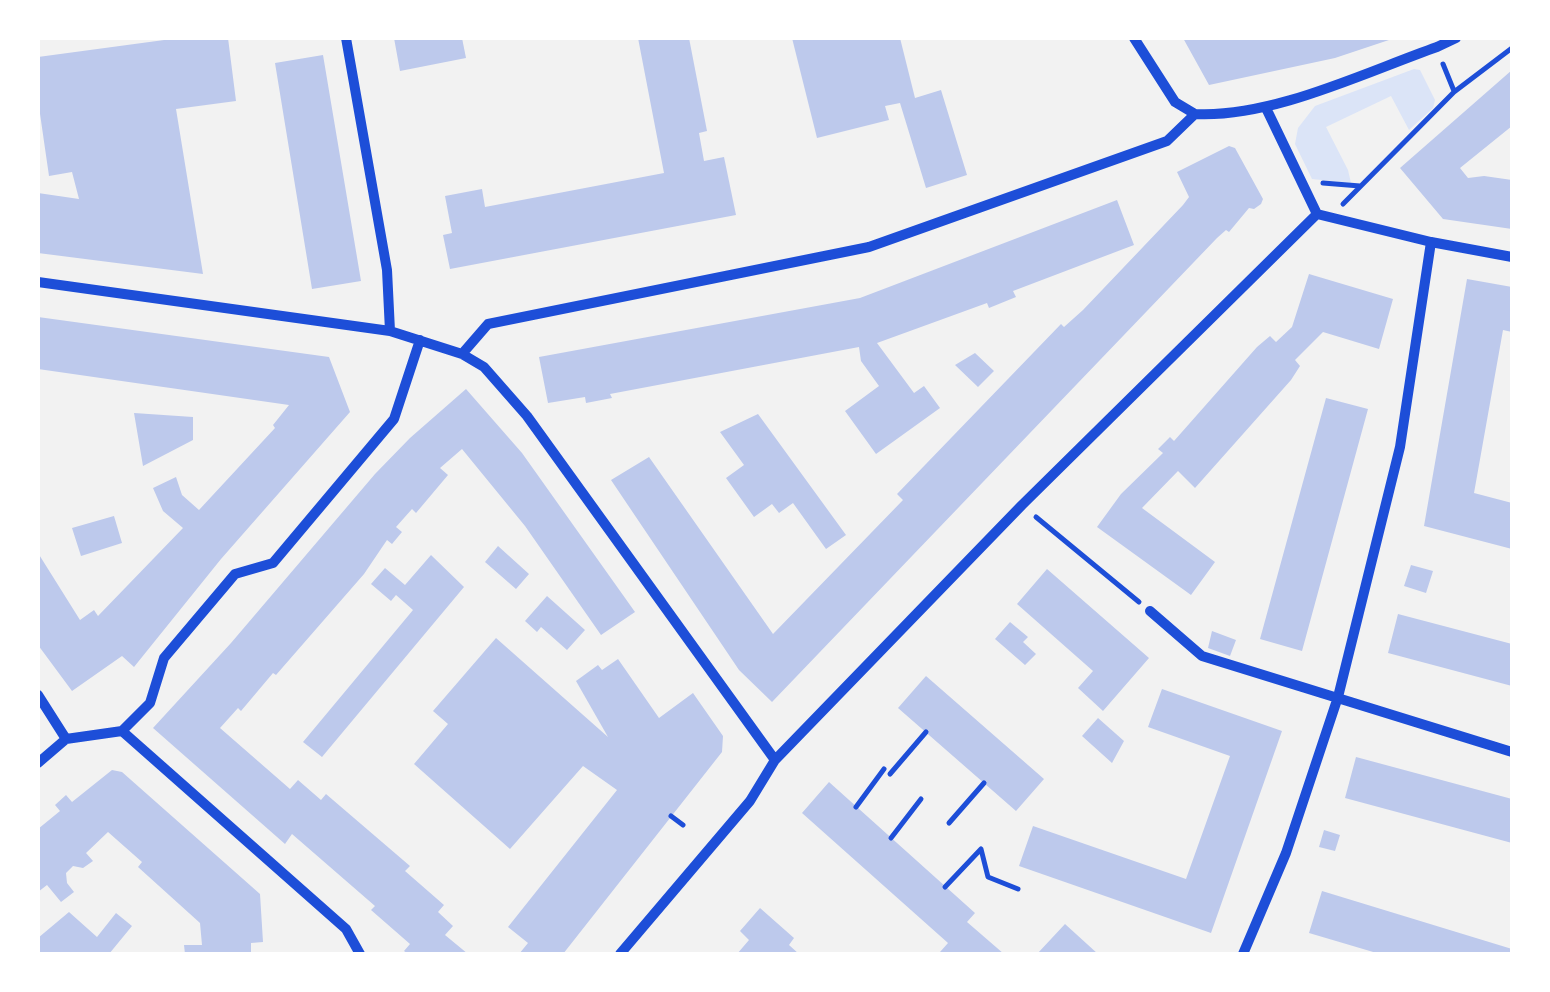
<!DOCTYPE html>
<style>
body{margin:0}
#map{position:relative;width:1550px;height:992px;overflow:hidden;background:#f2f2f2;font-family:Rubik,sans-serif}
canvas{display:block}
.frame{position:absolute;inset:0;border:40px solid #fff;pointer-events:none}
</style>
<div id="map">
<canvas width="1550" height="992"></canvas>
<div class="frame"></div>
</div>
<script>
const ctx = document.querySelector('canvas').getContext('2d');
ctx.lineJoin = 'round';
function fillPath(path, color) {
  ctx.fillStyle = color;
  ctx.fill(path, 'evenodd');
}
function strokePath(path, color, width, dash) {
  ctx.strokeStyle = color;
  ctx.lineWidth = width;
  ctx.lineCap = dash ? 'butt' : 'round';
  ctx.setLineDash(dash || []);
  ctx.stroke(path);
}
const green = new Path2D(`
 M1414,69l6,1 15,30 -2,8 -24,22 -18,-34 -65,31 22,43 3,13 -39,-4 -17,-35 3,-16 17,-22z`);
const building = new Path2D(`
 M179,38h49l8,63 -60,8 27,165 -165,-21v-60l41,6 -7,-27 -23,4 -11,-76v-43z
 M394,38h68l4,20 -66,13z
 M638,38h51l18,93 -8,2 5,28 20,-4 12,58 -286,54 -7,-34 9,-2 -7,-37 37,-7 3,18 179,-34z
 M792,38h108l15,60 26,-8 26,85 -41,13 -26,-85 -15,3 4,14 -72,18z
 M1183,38h212l-60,20 -126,27z
 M323,55l38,226 -49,8 -37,-226z
 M1512,70v56l-52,42 8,10 16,-2 28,4v49l-69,-10 -43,-51z
 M1229,146l6,2 28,51 -2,5 -7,5 -5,-1 -20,24 -3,-2 -9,8 -445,464 -33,-32 -128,-190 38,-23 124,177 130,-134 -6,-6 164,-170 3,3 19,-17 100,-105 6,-8 -12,-25z
 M1117,200l17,45 -121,46 3,6 -27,11 -2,-5 -110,40 37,50 10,-7 16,22 -64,46 -31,-43 34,-25 -18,-25 -2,-14 -249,47 2,4 -26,5 -1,-6 -37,6 -9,-46 321,-59z
 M1309,274l84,25 -14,50 -56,-17 -28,28 5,6 -9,14 -96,108 -17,-17 -36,37 73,54 -24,33 -94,-68 24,-33 42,-41 -5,-4 12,-12 4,4 83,-94 13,-11 6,6 16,-15z
 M1467,279l45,8v45l-9,-2 -29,163 38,10v46l-88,-23z
 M38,317l291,40 21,55 -129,147 -87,108 -12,-11 -50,35 -34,-46v-92l42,67 14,-10 4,6 85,-88 -20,-17 -10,-23 23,-11 6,18 17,15 76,-82 -2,-3 16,-20 -251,-36z
 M975,353l19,18 -16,16 -23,-22z
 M466,389l56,64 113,159 -34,23 -76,-109 -63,-77 -22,19 8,7 -32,38 -4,-4 -16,18 6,5 -10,12 -5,-4 -23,34 -88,101 -3,-2 -32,38 -3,-3 -18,20 70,61 8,-9 23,20 5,-6 84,72 -5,5 39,34 -6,7 15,14 -8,9 23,19h-60l-4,-3 6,-7 -39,-34 4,-4 -83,-72 -7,10 -132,-116 78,-85 144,-169 35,-36z
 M1326,398l42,11 -66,242 -42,-12z
 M134,413l59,4v23l-50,26z
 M758,414l88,121 -20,14 -33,-46 -14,10 -7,-9 -18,13 -28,-39 18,-13 -24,-33z
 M114,516l8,27 -41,13 -9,-28z
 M498,546l31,28 -13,15 -31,-27z
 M431,555l33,32 -142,170 -19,-15 110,-132 -17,-15 -5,6 -20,-17 14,-16 20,17z
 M1411,565l22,6 -7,22 -22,-7z
 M1047,569l102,89 -46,53 -25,-23 15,-17 -76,-67z
 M547,596l38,34 -18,20 -26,-23 -4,5 -12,-11z
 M1398,614l114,30v42l-124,-33z
 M1010,622l18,15 -5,5 13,12 -11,11 -30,-26z
 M1212,631l24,9 -6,16 -22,-8z
 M496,638l112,99 -32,-56 22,-16 4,5 16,-11 41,59 34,-25 30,43 -1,16 -159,202h-44l9,-11 -20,-16 109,-137 -34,-24 -73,83 -96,-85 34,-40 -15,-13z
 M926,676l118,103 -28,32 -118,-103z
 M1162,689l120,42 -71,202 -192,-67 14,-40 153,53 44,-123 -82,-29z
 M1098,718l26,23 -12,22 -30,-27z
 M1356,757l156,42v44l-167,-45z
 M112,770l10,2 138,122 3,48 -12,1v11h-66l-1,-9h18l-2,-22 -62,-56 4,-5 -34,-30 -22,21 7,8 -10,7 -10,-2 -7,7 1,10 7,9 -13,10 -14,-17 -9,7v-63l22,-18 -5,-6 11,-10 6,7z
 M829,782l146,131 -8,9 37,32 -64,-2 8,-9 -146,-130z
 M1324,830l16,5 -5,16 -16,-4z
 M1322,891l190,58v5h-132l-71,-21z
 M760,908l34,30 -5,7 10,9h-62l12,-14 -9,-9z
 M69,912l28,25 19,-24 16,13 -23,28h-71v-16z
 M1065,924l33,30h-61z`);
const path = new Path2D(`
 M1443,64l11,27
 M1323,183l37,3
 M1343,204l111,-112 58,-44
 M1036,517l103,85
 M890,774l36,-42
 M856,807l28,-38
 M671,816l12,9
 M949,823l35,-40
 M891,838l30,-39
 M945,887l36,-38 7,28 30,12`);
const minor = new Path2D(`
 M346,38l41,232 3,61
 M1134,38l41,64 20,12
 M1266,108l51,106
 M1317,214l114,28 81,15
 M38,282l352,49 72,23 22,13 43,49 248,344
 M462,354l26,-30 381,-77 298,-106 28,-27c77,4 168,-41 242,-67l19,-9
 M1150,611l52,45 310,96
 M38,695l28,44
 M122,731l224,198 14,25
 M38,763l28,-24 56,-8 28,-28 14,-45 71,-84 38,-11 121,-144 26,-79
 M620,954l130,-153 25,-41 247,-255 295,-291
 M1243,954l43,-101 52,-156 62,-250 31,-205`);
fillPath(green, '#dbe4f7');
fillPath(building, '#bdc9ec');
strokePath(path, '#1d4ed8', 5);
strokePath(minor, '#1d4ed8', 10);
</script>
